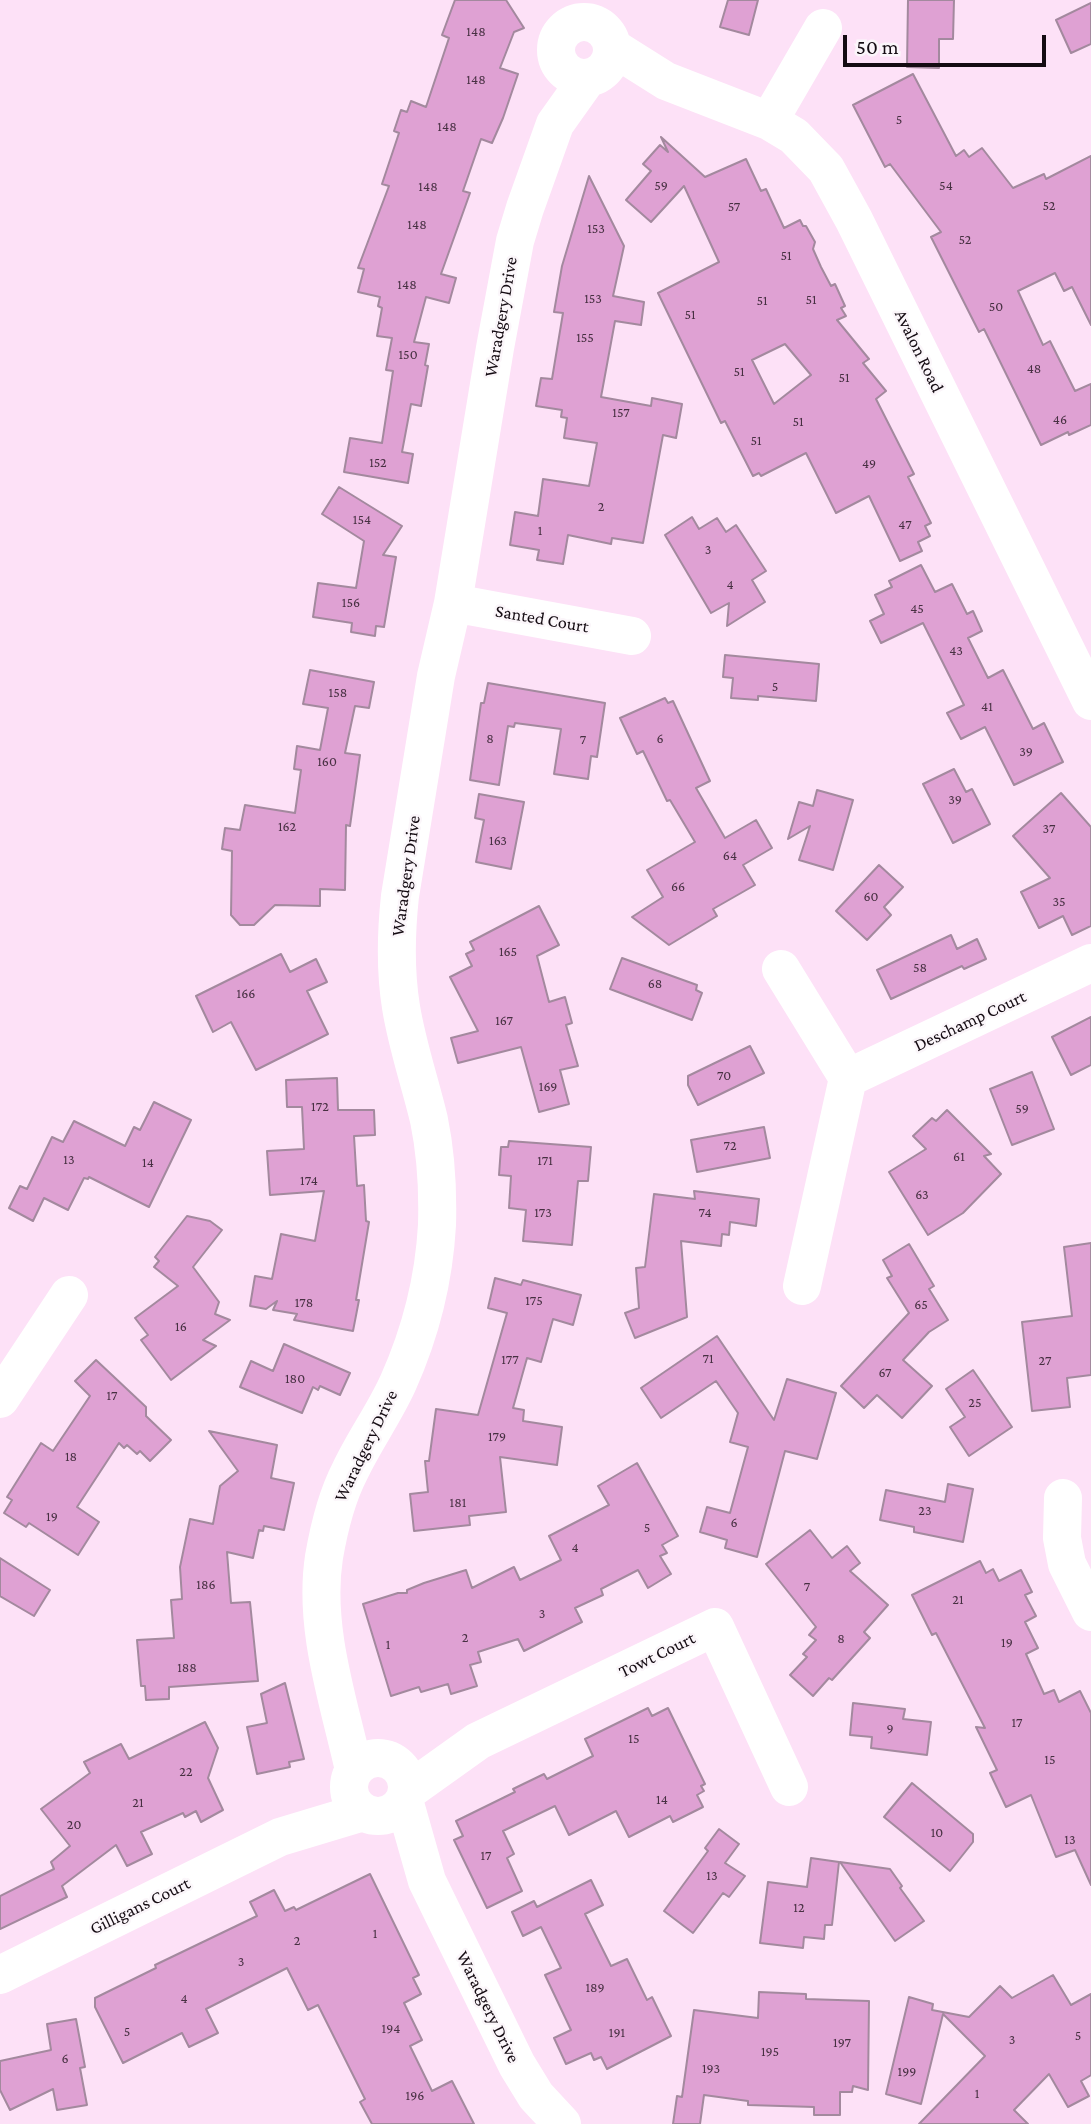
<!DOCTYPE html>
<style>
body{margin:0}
#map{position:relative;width:1091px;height:2124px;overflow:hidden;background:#fde1f7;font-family:"Crimson Pro",serif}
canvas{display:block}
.scale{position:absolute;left:843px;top:35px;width:203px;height:32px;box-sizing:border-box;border:4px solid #140b12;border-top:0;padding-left:9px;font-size:21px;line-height:24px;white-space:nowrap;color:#140b12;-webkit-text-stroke:5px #fbf6fa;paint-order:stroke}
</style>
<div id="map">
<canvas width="1091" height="2124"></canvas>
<div class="scale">50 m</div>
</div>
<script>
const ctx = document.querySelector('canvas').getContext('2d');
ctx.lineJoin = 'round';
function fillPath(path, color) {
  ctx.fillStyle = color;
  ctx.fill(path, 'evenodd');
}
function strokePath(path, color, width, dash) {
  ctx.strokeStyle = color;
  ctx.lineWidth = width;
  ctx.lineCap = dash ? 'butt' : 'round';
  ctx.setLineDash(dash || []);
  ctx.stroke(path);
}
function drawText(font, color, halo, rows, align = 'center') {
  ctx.font = font + ' "Crimson Pro",serif';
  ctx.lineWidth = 5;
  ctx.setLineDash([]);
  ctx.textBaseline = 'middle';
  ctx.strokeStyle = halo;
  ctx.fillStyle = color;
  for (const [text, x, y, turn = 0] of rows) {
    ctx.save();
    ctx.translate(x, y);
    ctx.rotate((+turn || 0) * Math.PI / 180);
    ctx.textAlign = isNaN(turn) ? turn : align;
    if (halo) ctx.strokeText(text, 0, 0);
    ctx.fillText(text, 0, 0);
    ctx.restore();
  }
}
const building = new Path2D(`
 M455,0h51l18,28 -10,4 -14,36 18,6 -15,44 -11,25 -11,-4 -18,52 7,2 -29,81 15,4 -7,25 -23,-6 -12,45 15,2 -4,21 3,1 -7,40 -10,-2 -9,48 11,2 -5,29 -64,-11 6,-34 32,5 11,-72 -7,-1 6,-32 -15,-2 5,-28 -4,-2 2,-9 -22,-5 6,-23 -6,-1 31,-82 -7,-2 17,-51 -5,-2 7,-21 6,2 4,-11 15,6 23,-69 -7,-3z
 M728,0h30l-9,35 -29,-8z
 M908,0h46l-1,39h-14v29l-32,-1z
 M1091,3v41l-20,9 -15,-33z
 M913,74l43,82 8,-6 5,7 13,-9 31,40 31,-14 2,5 45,-23v169l-19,-38 -8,4 -9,-18 -37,18 25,54 7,-4 25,50 16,-7v41l-22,10 -1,-3 -27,13 -57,-116 -5,3 -48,-95 10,-5 -51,-68 -5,3 -32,-62z
 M661,137l44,40 41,-18 15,32 5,-2 18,39 16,-8 3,6h3l9,16 -2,7 8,18 10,19 4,-2 10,22 -4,2 5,8 -9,4 32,39 -6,4 23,28 -10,8 38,75 -6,3 23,46 -6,3 5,10 -12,6 4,9 -22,10 -31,-65 -33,17 -30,-60 -45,23 -2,-3 -6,3 -28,-55 -4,2 -63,-130 61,-31 -35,-76 -33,36 -25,-22 25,-29 -8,-7 17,-19 8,7zM785,344l26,31 -37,29 -22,-44z
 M589,176l35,70 -11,50 31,6 -3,23 -26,-4 -14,76 50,9 1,-8 30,6 -6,34 -13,-3 -20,108 -31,-5 -1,6 -43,-9 -5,29 -26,-4 2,-10 -29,-5 5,-33 23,4 5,-37 46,7 8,-43 -33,-5 3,-20 -6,-1 1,-7 -26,-4 5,-28 11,1 11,-66 -9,-1 8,-46z
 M339,487l63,39 -19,29 13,2 -12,70 -8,-1 -1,10 -24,-4 1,-9 -39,-6 5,-34 38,5 8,-47 -42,-27z
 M692,517l7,12 18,-11 9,14 10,-7 30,46 -14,9 13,22 -38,24 2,-23 -18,10 -46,-78z
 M921,565l14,27 17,-8 15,30 6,-3 9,20 -14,7 20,40 15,-8 30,59 11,-6 19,39 -49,23 -29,-58 -24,12 -14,-26 17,-8 -41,-82 -42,20 -11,-22 14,-7 -9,-19 17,-8 -3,-6z
 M725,655l94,9 -3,37 -58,-5v4l-27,-2 2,-20 -10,-1z
 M310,670l64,12 -5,26 -14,-2 -10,47 15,2 -10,71 -4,-1 -1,65 -25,-1v17l-45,-1 -21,20h-14l-9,-10 1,-64 -10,-2 3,-21 15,2 5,-25 50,8 6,-43 -7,-1 3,-23 23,4 8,-42 -25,-4z
 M488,683l117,20 -8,54 -6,-1 -3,23 -34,-5 7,-45 -46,-6 -1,4 -6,-1 -9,59 -29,-5 11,-77h3z
 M665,698l3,5 5,-2 37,80 -14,7 29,50 31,-18 16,28 -29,17 12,20 -42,24 4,7 -48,29 -37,-28 31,-20 -16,-27 48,-28 -25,-42 -3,1 -24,-50 -6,3 -17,-36z
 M954,769l12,23 6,-3 18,35 -37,19 -30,-59z
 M817,790l36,10 -20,70 -34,-10 11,-34 -22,13 11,-37 14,4z
 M1061,793l30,34v99l-19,9 -9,-19 -24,12 -18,-36 29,-14 -37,-42z
 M479,794l45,8 -13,67 -35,-7 8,-42 -9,-2z
 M879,865l24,22 -19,20 7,8 -24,25 -31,-29z
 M539,906l20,39 -22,11 12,46 16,-5 7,26 -6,2 12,41 -18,4 9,34 -30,8 -18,-65 -63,16 -7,-25 27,-7 -28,-54 22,-11 -6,-12 8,-4 -4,-8z
 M951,935l6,14 20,-10 9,20 -22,10 -2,-3 -71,33 -14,-29z
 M281,954l9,18 26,-13 11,23 -20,9 21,43 -72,36 -25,-48 -18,10 -17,-36z
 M622,958l75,27 -1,5 6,3 -10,27 -82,-31z
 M1091,1017v48l-20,10 -19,-38z
 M750,1046l14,27 -66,32 -10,-20v-9z
 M1032,1072l22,57 -42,16 -22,-56z
 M337,1078l1,32h36l1,25 -21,1 3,50 7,-1 2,36 3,1 -13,78h3l-6,31 -59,-11 3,-6 -24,-4 4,-9 -11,8 -16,-3 5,-30 17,3 9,-45 34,7 9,-50 -54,4 -3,-44 37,-2 -2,-42h-15l-1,-27z
 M154,1102l37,18 -42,87 -60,-30 -1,2 -4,-1 -16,32 -24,-12 -11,23 -24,-13 11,-22 7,3 25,-52 11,5 11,-21 51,25 9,-19 6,3z
 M947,1110l44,44 -7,2 17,18 -38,39 -35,22 -39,-63 37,-23 -13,-13 19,-18 4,3z
 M764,1127l6,31 -73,14 -6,-32z
 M509,1141l82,6 -3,34h-10l-6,64 -49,-4 3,-31 -17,-2 2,-32 -12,-1 2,-28h7z
 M694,1191l65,8 -3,27 -26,-4 -1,13 -7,-1 -1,12 -40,-5 6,76 -52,21 -10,-25 14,-5 -3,-40 9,-1 9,-73 41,5z
 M187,1216l23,5 12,9 -29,37 26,35 -4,12 15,6 -27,20 13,6 -45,34 -30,-40 7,-5 -13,-17 43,-32 -24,-19 5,-6 -4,-4z
 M1091,1243v132l-24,3 3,29 -38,4 -10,-89 50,-6 -8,-69z
 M909,1244l25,42 -5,3 19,31 -19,12 -26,28 29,26 -30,32 -25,-23 -13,13 -23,-22 68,-73 -22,-35 5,-2 -9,-16z
 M495,1278l26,7 2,-5 58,15 -8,30 -20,-6 -12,43 -14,-4 -14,50 11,2 -1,11 39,6 -5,38 -57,-8 6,55 -37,4 1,9 -56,6 -4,-37 18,-2 -3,-31h4l7,-52 42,6 29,-102 -19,-5z
 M717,1336l57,84 13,-41 49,14 -19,66 -32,-8 -28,106 -32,-9 2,-8 -27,-8 7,-25 23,6 18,-66 -18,-5 8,-29 -22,-32 -55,37 -20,-30z
 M284,1344l66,29 -10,22 -20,-9 -2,4 -5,-3 -11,26 -62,-26 11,-26 22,10z
 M96,1360l50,47v9l25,24 -21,21 -10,-10 -3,3 -10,-9 -3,3 -5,-5 -42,64 22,15 -21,33 -49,-32 -3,4 -22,-14 8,-13 -5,-3 34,-54 12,8 37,-55 -15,-15z
 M973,1370l39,57 -43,29 -19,-29 15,-10 -19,-28z
 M209,1431l68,14 -6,33 23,5 -10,47 -20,-4 -1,5 -4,-1 -6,28 -26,-6 4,51 19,-1 8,79 -89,6v12l-23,1 -1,-14h-4l-4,-46 37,-2 -3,-38 11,-1 -2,-32 10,-48 23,5 7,-38 18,-15z
 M637,1463l41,73 -16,9 5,8 -7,3 11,18 -23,14 -10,-18 -37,19 2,6 -28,13 7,14 -58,29 -6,-12 -40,13 3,10 -11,3 7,21 -26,8 -3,-10 -27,8 -2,-5 -28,9 -28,-92 35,-11h9v-3l17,-7 42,-13 6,18 42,-21 6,13 41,-20 -12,-24 60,-31 -11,-19z
 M948,1484l25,5 -10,53 -49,-10v-5l-34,-7 6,-30 59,12z
 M810,1530l22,28 15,-12 13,17 -10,8 38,34 -24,27 6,6 -38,42 -3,-2 -16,18 -23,-21 17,-18 -4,-3 13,-14 -7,-5 7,-8 -50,-63z
 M0,1558l50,32 -16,26 -34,-20z
 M980,1561l6,12 7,-4 6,12 22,-11 11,22 -7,3 11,21 -11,6 13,26 -12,6 18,40 10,-4 5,12 21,-11 11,22v172l-16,-35 -19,7 -25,-62 -25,12 -16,-34 7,-3 -21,-43 9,1 -49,-95 -4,2 -20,-40z
 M285,1683l19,76 -15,3 1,5 -33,7 -10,-47 20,-4 -6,-29z
 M853,1703l52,6 -2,10 28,3 -4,33 -56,-7 1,-11 -22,-2z
 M648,1708l4,8 16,-8 37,76 -4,2 3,5 -7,4 6,12 -30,15 -3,-6 -41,21 -13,-26 -47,24 -14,-29 -52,25 11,23 -7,4 15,33 -35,17 -33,-68 9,-4 -7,-15 59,-29 -2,-3 31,-15 3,5 46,-23 -8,-17z
 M205,1722l13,26 -10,30 15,32 -22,12 -5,-11 -11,6 -2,-4 -42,19 11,22 -25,12 -11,-21 -54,41 5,11 -67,32v-33l54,-27 -3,-7 19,-16 -29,-37 49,-36 -6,-11 37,-18 8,15z
 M912,1783l61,51v8l-23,29 -66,-54z
 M719,1829l20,15 -14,19 20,13 -16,21 -6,-4 -30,40 -29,-22 44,-60 -3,-3z
 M811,1858l28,4 -7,63h-7l-1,14 -20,-2 -1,11 -43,-5 8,-61 39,5z
 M840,1862l50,7 12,17 -2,2 24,33 -29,20z
 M370,1874l49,101 -6,3 8,16 -17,9 18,37 -12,6 22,45 20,-10 22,43h-102l-12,-22 5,-3 -47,-94 -10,5 -21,-42 -81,41 12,24 -29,14 -7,-14 -59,30 -28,-56v-9l61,-30 -1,-3 102,-49 -7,-14 24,-12 11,21 9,-4 2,3z
 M591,1880l12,25 -18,9 26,52 16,-7 20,41 5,-3 19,39 -64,33 -6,-12 -7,3 -3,-7 -25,11 -12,-26 17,-8 -26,-55 16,-7 -20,-41 -18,9 -11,-24 22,-11 3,6z
 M1053,1975l18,30 20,-11v81l-10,6 8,15 -21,11 -19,-33 -35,36 14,14h-109l66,-68 -42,-42 -22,90 -35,-10 23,-97 24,7 -1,6 37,7 31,-31 12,12z
 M759,1992l47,2v5l63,2 -1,89 -15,-4 -1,6h-12v23h-26v-8l-66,-2v-4l-44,-6 -4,29h-27l4,-28 5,1 12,-87 64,8z
 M76,2019l9,48 -5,1 7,37 -30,5 -4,-21 -43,21 -10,-20v-29l51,-11 -4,-26z`);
const minor = new Path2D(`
 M556 50a28 28 0 1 1 56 0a28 28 0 1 1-56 0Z
 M612,47l54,34 103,40 25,15 32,33 28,51 237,481
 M769,121l54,-93
 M453,603l179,33
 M781,969l67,109 -46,208
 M848,1078l243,-115
 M0,1399l69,-104
 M1063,1498l-1,40 5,26 24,48
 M349 1787a29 29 0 1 1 58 0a29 29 0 1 1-58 0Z
 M354,1770c-15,-68 -41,-142 -30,-213 5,-29 12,-59 26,-86 14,-30 34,-57 48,-88 22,-49 36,-104 39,-158 1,-35 -1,-71 -8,-105 -9,-38 -22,-75 -28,-113 -6,-37 -5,-74 -1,-111l36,-220 17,-73 42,-255 20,-107 10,-33 30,-84 32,-45
 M408,1791l70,-50 237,-114 74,160
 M404,1800l23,81 90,184 19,31 26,28
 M0,1975l280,-138 83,-25`);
const numberNames = [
 ["148",476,32],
 ["148",476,80],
 ["5",899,120],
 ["148",447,127],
 ["59",661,186],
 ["54",946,186],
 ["148",428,187],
 ["52",1049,206],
 ["57",734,207],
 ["148",417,225],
 ["153",596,229],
 ["52",965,240],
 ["51",786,256],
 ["148",407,285],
 ["153",593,299],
 ["51",811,300],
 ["51",762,301],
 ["50",996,307],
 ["51",690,315],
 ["155",585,338],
 ["150",408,355],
 ["48",1034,369],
 ["51",739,372],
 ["51",844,378],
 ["157",621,413],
 ["46",1060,420],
 ["51",798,422],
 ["51",756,441],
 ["152",378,463],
 ["49",869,464],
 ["2",601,507],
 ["154",362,520],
 ["47",905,525],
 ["1",540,531],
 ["3",708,550],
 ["4",730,585],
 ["156",351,603],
 ["45",917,609],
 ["43",956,651],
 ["5",775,687],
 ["158",338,693],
 ["41",987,707],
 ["8",490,739],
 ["6",660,739],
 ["7",583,740],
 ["39",1026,752],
 ["160",327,762],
 ["39",955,800],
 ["162",287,827],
 ["37",1049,829],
 ["163",498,841],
 ["64",730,856],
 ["66",678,887],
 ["60",871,897],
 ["35",1059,902],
 ["165",508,952],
 ["58",920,968],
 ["68",655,984],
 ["166",246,994],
 ["167",504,1021],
 ["70",724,1076],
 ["169",548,1087],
 ["172",320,1107],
 ["59",1022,1109],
 ["72",730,1146],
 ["61",959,1157],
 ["13",69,1160],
 ["171",545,1161],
 ["14",148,1163],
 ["174",309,1181],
 ["63",922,1195],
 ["173",543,1213],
 ["74",705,1213],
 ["175",534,1301],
 ["178",304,1303],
 ["65",921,1305],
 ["16",181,1327],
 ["71",708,1359],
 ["177",510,1360],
 ["27",1045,1361],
 ["67",885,1373],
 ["180",295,1379],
 ["17",112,1396],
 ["25",975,1403],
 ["179",497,1437],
 ["18",71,1457],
 ["181",458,1503],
 ["23",925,1511],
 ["19",52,1517],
 ["6",734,1523],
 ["5",647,1528],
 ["4",575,1548],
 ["186",206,1585],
 ["7",807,1587],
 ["21",958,1600],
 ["3",542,1614],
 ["2",465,1638],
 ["8",841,1639],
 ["19",1007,1643],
 ["1",388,1645],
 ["188",187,1668],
 ["17",1017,1723],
 ["9",890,1729],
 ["15",634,1739],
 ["15",1050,1760],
 ["22",186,1772],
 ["14",662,1800],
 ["21",138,1803],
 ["20",74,1825],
 ["10",937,1833],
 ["13",1070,1840],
 ["17",486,1856],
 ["13",712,1876],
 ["12",799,1908],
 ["1",375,1934],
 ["2",297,1941],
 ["3",241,1962],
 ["189",595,1988],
 ["4",184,1999],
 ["194",391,2029],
 ["5",127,2032],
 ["191",617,2033],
 ["5",1078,2036],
 ["3",1012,2040],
 ["197",842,2043],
 ["195",770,2052],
 ["6",65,2059],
 ["193",711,2069],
 ["199",907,2072],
 ["1",977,2094],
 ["196",415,2096]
];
const streetNames = [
 ["Waradgery Drive",501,317,-80],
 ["Avalon Road",919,351,64],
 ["Santed Court",542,619,10],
 ["Waradgery Drive",406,876,-82],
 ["Deschamp Court",970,1021,-25],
 ["Waradgery Drive",366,1446,-64],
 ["Towt Court",657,1655,-26],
 ["Gilligans Court",140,1906,-26],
 ["Waradgery Drive",488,2007,64]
];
fillPath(building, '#dfa1d3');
strokePath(building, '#a3899e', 2);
strokePath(minor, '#fff', 38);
drawText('14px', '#473042', null, numberNames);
drawText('18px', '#140b12', '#fbf6fa', streetNames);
</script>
